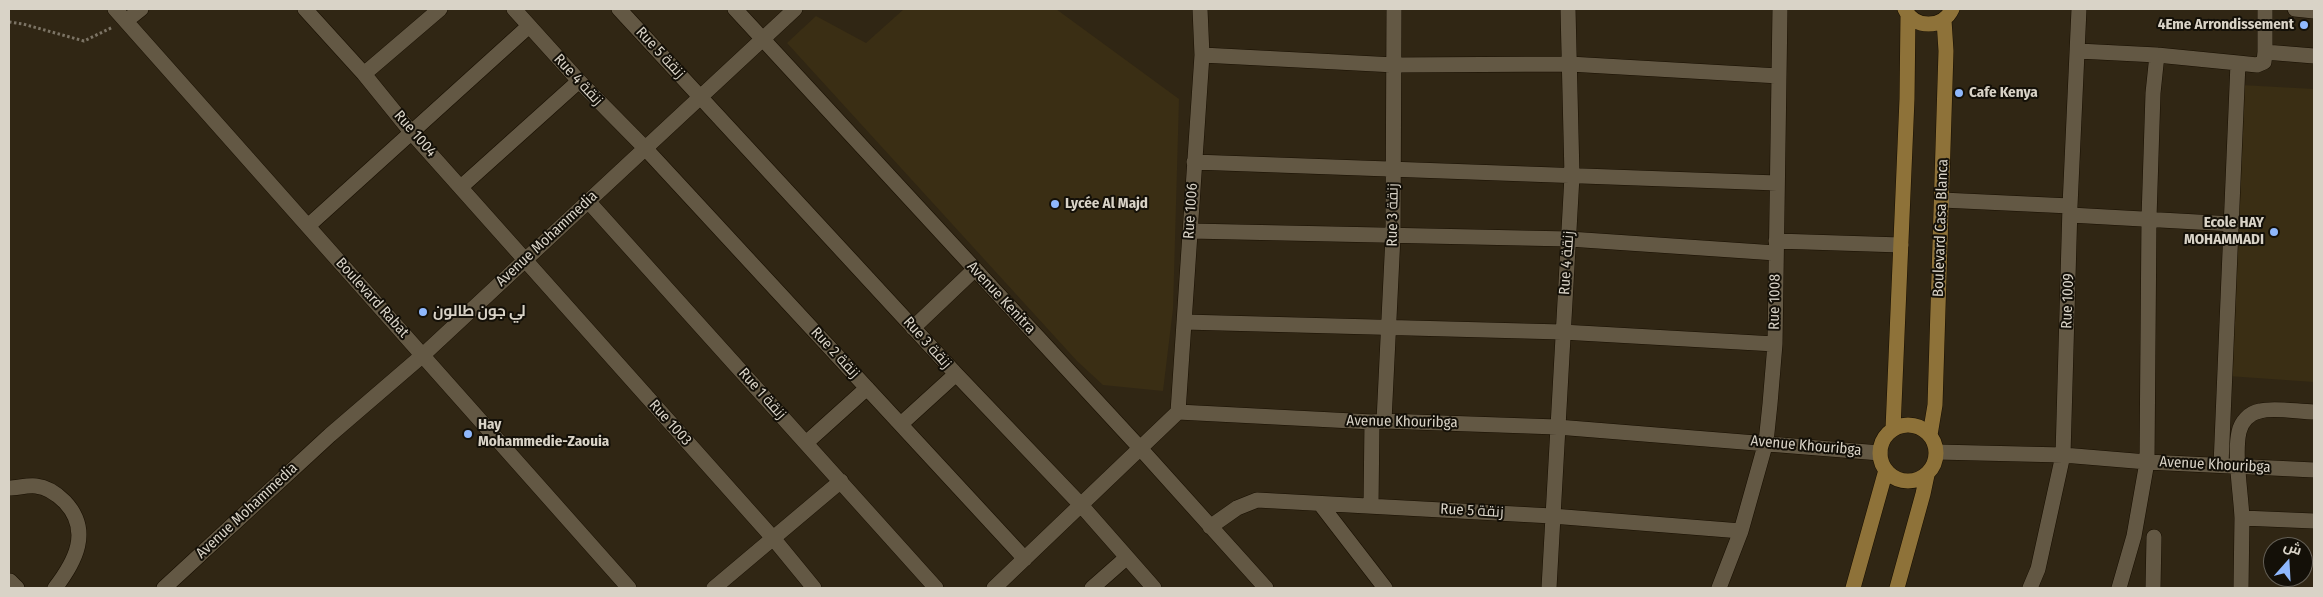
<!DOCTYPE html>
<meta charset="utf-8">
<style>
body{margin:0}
#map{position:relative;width:2323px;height:597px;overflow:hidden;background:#302614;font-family:"Fira Sans Condensed",Cairo,sans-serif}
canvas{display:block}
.frame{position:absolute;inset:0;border:10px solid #d9d3c7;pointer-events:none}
.north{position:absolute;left:2263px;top:537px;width:50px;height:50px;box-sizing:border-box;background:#141008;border:1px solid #635e54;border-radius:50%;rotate:19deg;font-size:14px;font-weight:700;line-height:20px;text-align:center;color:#d9d3c7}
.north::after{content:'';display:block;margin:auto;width:18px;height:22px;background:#8fb8fd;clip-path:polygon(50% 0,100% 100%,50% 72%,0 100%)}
</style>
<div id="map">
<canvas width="2323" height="597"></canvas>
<div class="frame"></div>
<div class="north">ش</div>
</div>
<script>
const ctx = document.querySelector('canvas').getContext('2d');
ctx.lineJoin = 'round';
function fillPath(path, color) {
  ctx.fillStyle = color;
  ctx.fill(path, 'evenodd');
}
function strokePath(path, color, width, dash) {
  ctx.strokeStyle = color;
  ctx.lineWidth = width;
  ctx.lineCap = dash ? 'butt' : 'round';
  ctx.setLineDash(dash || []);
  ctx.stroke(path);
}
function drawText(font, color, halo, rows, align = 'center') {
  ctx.font = font + ' "Fira Sans Condensed",Cairo,sans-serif';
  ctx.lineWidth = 4;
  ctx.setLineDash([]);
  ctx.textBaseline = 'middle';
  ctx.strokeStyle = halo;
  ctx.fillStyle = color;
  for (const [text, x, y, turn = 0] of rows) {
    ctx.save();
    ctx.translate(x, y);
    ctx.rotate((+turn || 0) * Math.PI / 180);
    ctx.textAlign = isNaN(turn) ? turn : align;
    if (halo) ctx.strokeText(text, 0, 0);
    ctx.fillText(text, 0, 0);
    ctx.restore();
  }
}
const built = new Path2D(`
 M904,9h152l123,90 -6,210 -10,82 -60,-6 -26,-24 -290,-318 29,-27 50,27z
 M2241,85l73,4v293l-86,-6z`);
const path = new Path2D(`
 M9,22l14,2 61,17 29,-14`);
const minor = new Path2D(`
 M115,9l514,579
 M305,9l59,65 47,58 362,406 41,50
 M514,9l65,72 66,67 380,411
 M619,9l337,365 125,131 73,83
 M735,9l405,439 126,140
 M2265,9v43l49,4
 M2295,9l19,2
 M126,21l15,-12
 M2078,51l79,4 81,8
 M1202,55l193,10 174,-1 210,12
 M364,74l76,-65
 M1194,162l583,21
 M461,187l118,-106
 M1942,200l128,6
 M588,201l348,387
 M2070,215l163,9
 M308,226l221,-200
 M1190,231l379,8 207,14
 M1776,241l125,4
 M1184,322l378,10 213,12
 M913,328l62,-59
 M1178,412l24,-357 -2,-46
 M2314,412c-15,0 -40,-5 -54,-1 -11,2 -19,11 -21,21 -5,23 2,62 3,86l72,3
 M1384,421l9,-185 1,-227
 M901,424l55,-50
 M806,443l61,-55
 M1937,452l126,3 84,7 167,8
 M2221,465l17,-402 19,2 7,-3 1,-10
 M9,488c8,0 18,-3 27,-2 11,1 22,9 29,16 27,29 10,60 -10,86
 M1321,505l64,83
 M1371,505l1,-83
 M1210,527l27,-19 20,-8 295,16 189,15
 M10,581l7,7
 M164,588l166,-153 93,-80 372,-346
 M714,588l127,-107
 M994,588l184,-176 194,10 12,-1 173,6 323,26
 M1092,588l34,-30
 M1549,588l23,-412 -4,-167
 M1719,588l22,-57 25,-89 4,-38 5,-60 5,-335
 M2030,588l8,-19 25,-114 7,-249 9,-197
 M2119,588l15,-52 13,-74 2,-244 4,-125 4,-38
 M2153,588l1,-51
 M2241,588l1,-70`);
const major = new Path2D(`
 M1905,9c9,20 38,20 47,0
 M1880 453a28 28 0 1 1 56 0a28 28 0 1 1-56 0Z
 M1893,429l14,-330 1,-84
 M1930,435l5,-30 11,-354 -2,-31
 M1853,588l33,-118
 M1897,588l26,-94 4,-19`);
const markers = [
 [2304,25,5,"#8fb8fd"],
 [1959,93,5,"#8fb8fd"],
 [1055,204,5,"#8fb8fd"],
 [2274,232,5,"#8fb8fd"],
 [423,312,5,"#8fb8fd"],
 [468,434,5,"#8fb8fd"]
];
const poiNames = [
 ["4Eme Arrondissement",2294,25,"right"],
 ["Cafe Kenya",1969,93],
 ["Lycée Al Majd",1065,204],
 ["Ecole HAY",2264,223,"right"],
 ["MOHAMMADI",2264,240,"right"],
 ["لي جون طالون",433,312],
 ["Hay",478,425],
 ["Mohammedie-Zaouia",478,442]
];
const streetNames = [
 ["Rue 5 زنقة",660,53,47],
 ["Rue 4 زنقة",578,80,47],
 ["Rue 1004",415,134,49],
 ["Rue 1006",1191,211,-86],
 ["Rue 3 زنقة",1393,215,-89],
 ["Boulevard Casa Blanca",1941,228,-88],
 ["Avenue Mohammedia",547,239,-43],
 ["Rue 4 زنقة",1567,263,-86],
 ["Boulevard Rabat",372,298,48],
 ["Avenue Kenitra",1001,298,47],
 ["Rue 1009",2068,301,-88],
 ["Rue 1008",1775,302,-89],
 ["Rue 3 زنقة",927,343,48],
 ["Rue 2 زنقة",835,353,47],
 ["Rue 1 زنقة",762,394,48],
 ["Avenue Khouribga",1402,422,1],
 ["Rue 1003",670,423,48],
 ["Avenue Khouribga",1806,446,5],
 ["Avenue Khouribga",2215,465,3],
 ["Avenue Mohammedia",247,511,-43],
 ["Rue 5 زنقة",1472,511,3]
];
fillPath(built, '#3a2e14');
strokePath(minor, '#180f01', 16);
strokePath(major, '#180f01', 16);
strokePath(path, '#7c7465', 3, [2.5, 2.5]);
strokePath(minor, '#635844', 15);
strokePath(major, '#8e7239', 15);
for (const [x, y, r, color] of markers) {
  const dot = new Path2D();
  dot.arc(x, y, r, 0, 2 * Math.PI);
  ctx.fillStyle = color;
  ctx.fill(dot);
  strokePath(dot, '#141008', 2);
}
drawText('bold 15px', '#d9d3c7', '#141008', poiNames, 'left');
drawText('15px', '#d9d3c7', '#141008', streetNames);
</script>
